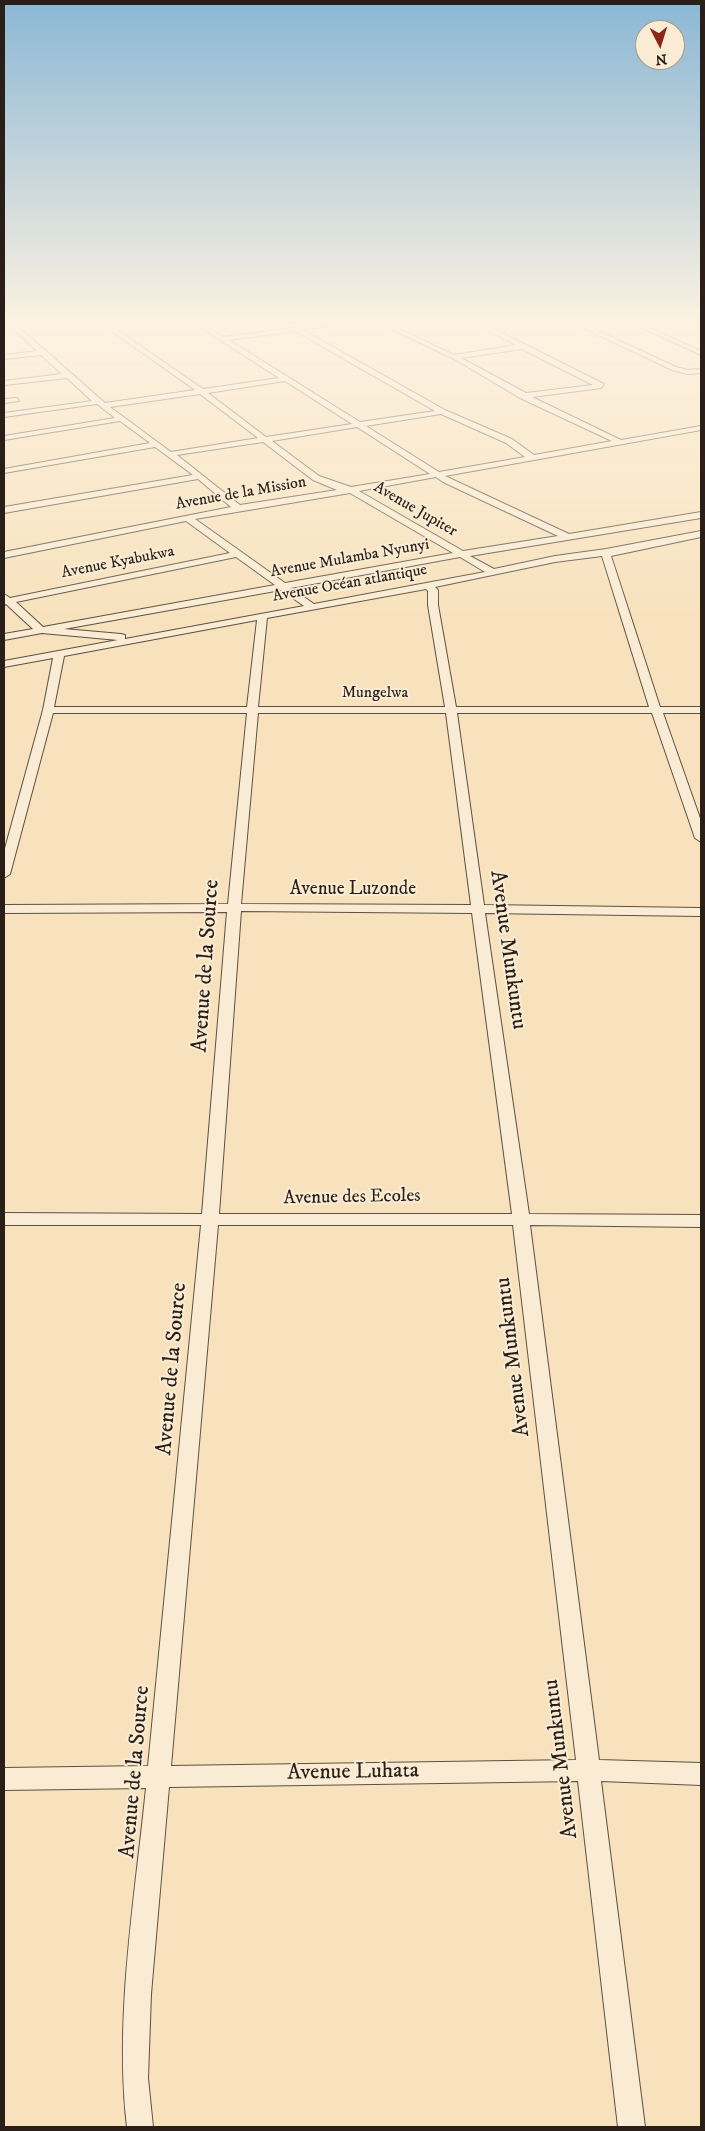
<!DOCTYPE html>
<meta charset="utf-8">
<style>
body{margin:0}
#map{position:relative;width:705px;height:2131px;overflow:hidden;background:#f8e2bd;font-family:"IM FELL DW Pica",serif}
canvas{display:block}
.frame{position:absolute;inset:0;border:5px solid #291f18;pointer-events:none}
.north{position:absolute;left:635px;top:20px;width:50px;height:50px;box-sizing:border-box;background:#faecd4;border:1px solid #a69a89;border-radius:50%;rotate:175deg;font-size:14px;font-weight:700;line-height:20px;text-align:center;color:#291f18}
.north::after{content:'';display:block;margin:auto;width:18px;height:22px;background:#8f2418;clip-path:polygon(50% 0,100% 100%,50% 72%,0 100%)}
</style>
<div id="map">
<canvas width="705" height="2131"></canvas>
<div class="frame"></div>
<div class="north">N</div>
</div>
<script>
const ctx = document.querySelector('canvas').getContext('2d');
ctx.lineJoin = 'round';
function strokePath(path, color, width, dash) {
  ctx.strokeStyle = color;
  ctx.lineWidth = width;
  ctx.lineCap = dash ? 'butt' : 'round';
  ctx.setLineDash(dash || []);
  ctx.stroke(path);
}
function fillPath(path, color) {
  ctx.fillStyle = color;
  ctx.fill(path, 'evenodd');
}
function drawText(font, color, halo, rows, align = 'center') {
  ctx.font = font + ' "IM FELL DW Pica",serif';
  ctx.lineWidth = 4;
  ctx.setLineDash([]);
  ctx.textBaseline = 'middle';
  ctx.strokeStyle = halo;
  ctx.fillStyle = color;
  for (const [text, x, y, turn = 0] of rows) {
    ctx.save();
    ctx.translate(x, y);
    ctx.rotate((+turn || 0) * Math.PI / 180);
    ctx.textAlign = isNaN(turn) ? turn : align;
    if (halo) ctx.strokeText(text, 0, 0);
    ctx.fillText(text, 0, 0);
    ctx.restore();
  }
}
const pedestrian = new Path2D(`
 M17,398l2,3 -15,2v-4z`);
const minor = new Path2D(`
 M6,322h7l92,81 90,-13 -96,-68h7l97,67 76,-11 -87,-56h7l24,15 114,-15h16l-50,8 142,80 67,29 22,16 78,-14 -92,-43 -64,-38 -79,-38h8l69,33 62,-10 -44,-23h8l124,62 -3,4 -69,9 89,43 80,-14v4l-256,46 124,58 132,-22v6l-231,38 24,13 61,-13 51,-7 95,-18v6l-90,19 49,151h41v6h-38l38,108v21l-6,-4 -43,-125h-195l27,192 217,3v8l-216,-3 44,301 172,1v12l-171,-2 69,535 102,3v22l-100,-4 44,346h-27l-40,-346 -409,6 -18,207 -3,84 5,49h-26c-13,-109 8,-230 19,-339l-142,2v-22l144,-2 53,-541h-197v-12l198,1 25,-302 -223,1v-8l224,-1 19,-191h-194l-43,161 -6,4v-26l39,-142 10,-52 -49,9v-6l114,-21 -76,-7 -38,7v-6l29,-5 -27,-25 -2,1v-11l6,4 220,-45 -44,-32 -182,37v-6l227,-45 -33,-28 -194,34v-6l189,-32 -38,-28 -151,26v-4l146,-26 -30,-22 -116,19v-4l111,-18 -18,-14 -93,13v-4l88,-12 -25,-23 -63,7v-4l58,-7 -21,-19 -37,4v-4l33,-4zM295,331l140,80 -75,11 -131,-82zM522,349l71,36 -67,8 -65,-35zM285,381l67,43 -86,13 -58,-44zM200,394l58,44 -87,14 -61,-45zM441,414l65,29 19,14 -86,15 -73,-46zM357,427l73,47 -79,13 -32,-11 -47,-35zM263,442l50,38 24,10 -97,15 -63,-50zM436,477l7,5 115,54 -95,15 -104,-60zM350,493l103,60 -168,30 -90,-64zM602,556l47,151h-193l-18,-102v-15l-3,-3 120,-25zM236,557l39,28 -232,42 -27,-25zM460,557l25,15 -171,32 -23,-16zM426,589l2,2v14l17,102h-187l9,-89zM281,590l23,16 -179,33v-4l-4,-1 -57,-5zM257,620l-10,87h-193l10,-51zM258,713h188l25,192 -230,-1zM241,911l231,2 40,301h-293zM218,1225h295l63,535 -405,6z
 M571,322h8l97,45 12,3 13,-1v4l-13,1 -16,-4z
 M629,322h8l64,29v4z`);
const farStreetnames = [
 ["Avenue de la Mission",241,494,-10],
 ["Avenue Jupiter",415,510,30],
 ["Avenue Mulamba Nyunyi",350,559,-10],
 ["Avenue Kyabukwa",118,563,-11],
 ["Avenue Océan atlantique",350,584,-10],
 ["Mungelwa",375,694]
];
const streetNames = [
 ["Avenue Luzonde",353,890],
 ["Avenue des Ecoles",352,1198,-1]
];
const nearStreetnames = [
 ["Avenue Munkuntu",507,950,82],
 ["Avenue de la Source",207,966,-86],
 ["Avenue Munkuntu",514,1357,-97],
 ["Avenue de la Source",173,1369,-85],
 ["Avenue Munkuntu",562,1759,-97],
 ["Avenue de la Source",136,1772,-85],
 ["Avenue Luhata",353,1773,-1]
];
strokePath(pedestrian, '#5d5041', 2);
strokePath(minor, '#5d5041', 2);
fillPath(pedestrian, '#faecd4');
fillPath(minor, '#faecd4');
const sky = ctx.createLinearGradient(0, 0, 0, 620);
sky.addColorStop(0, '#8bb7d5');
sky.addColorStop(0.52, '#fcf2e1');
sky.addColorStop(1, '#fcf2e100');
ctx.fillStyle = sky;
ctx.fillRect(0, 0, 705, 620);
drawText('16px', '#291f18', '#faecd4', farStreetnames);
drawText('19px', '#291f18', '#faecd4', streetNames);
drawText('22px', '#291f18', '#faecd4', nearStreetnames);
</script>
